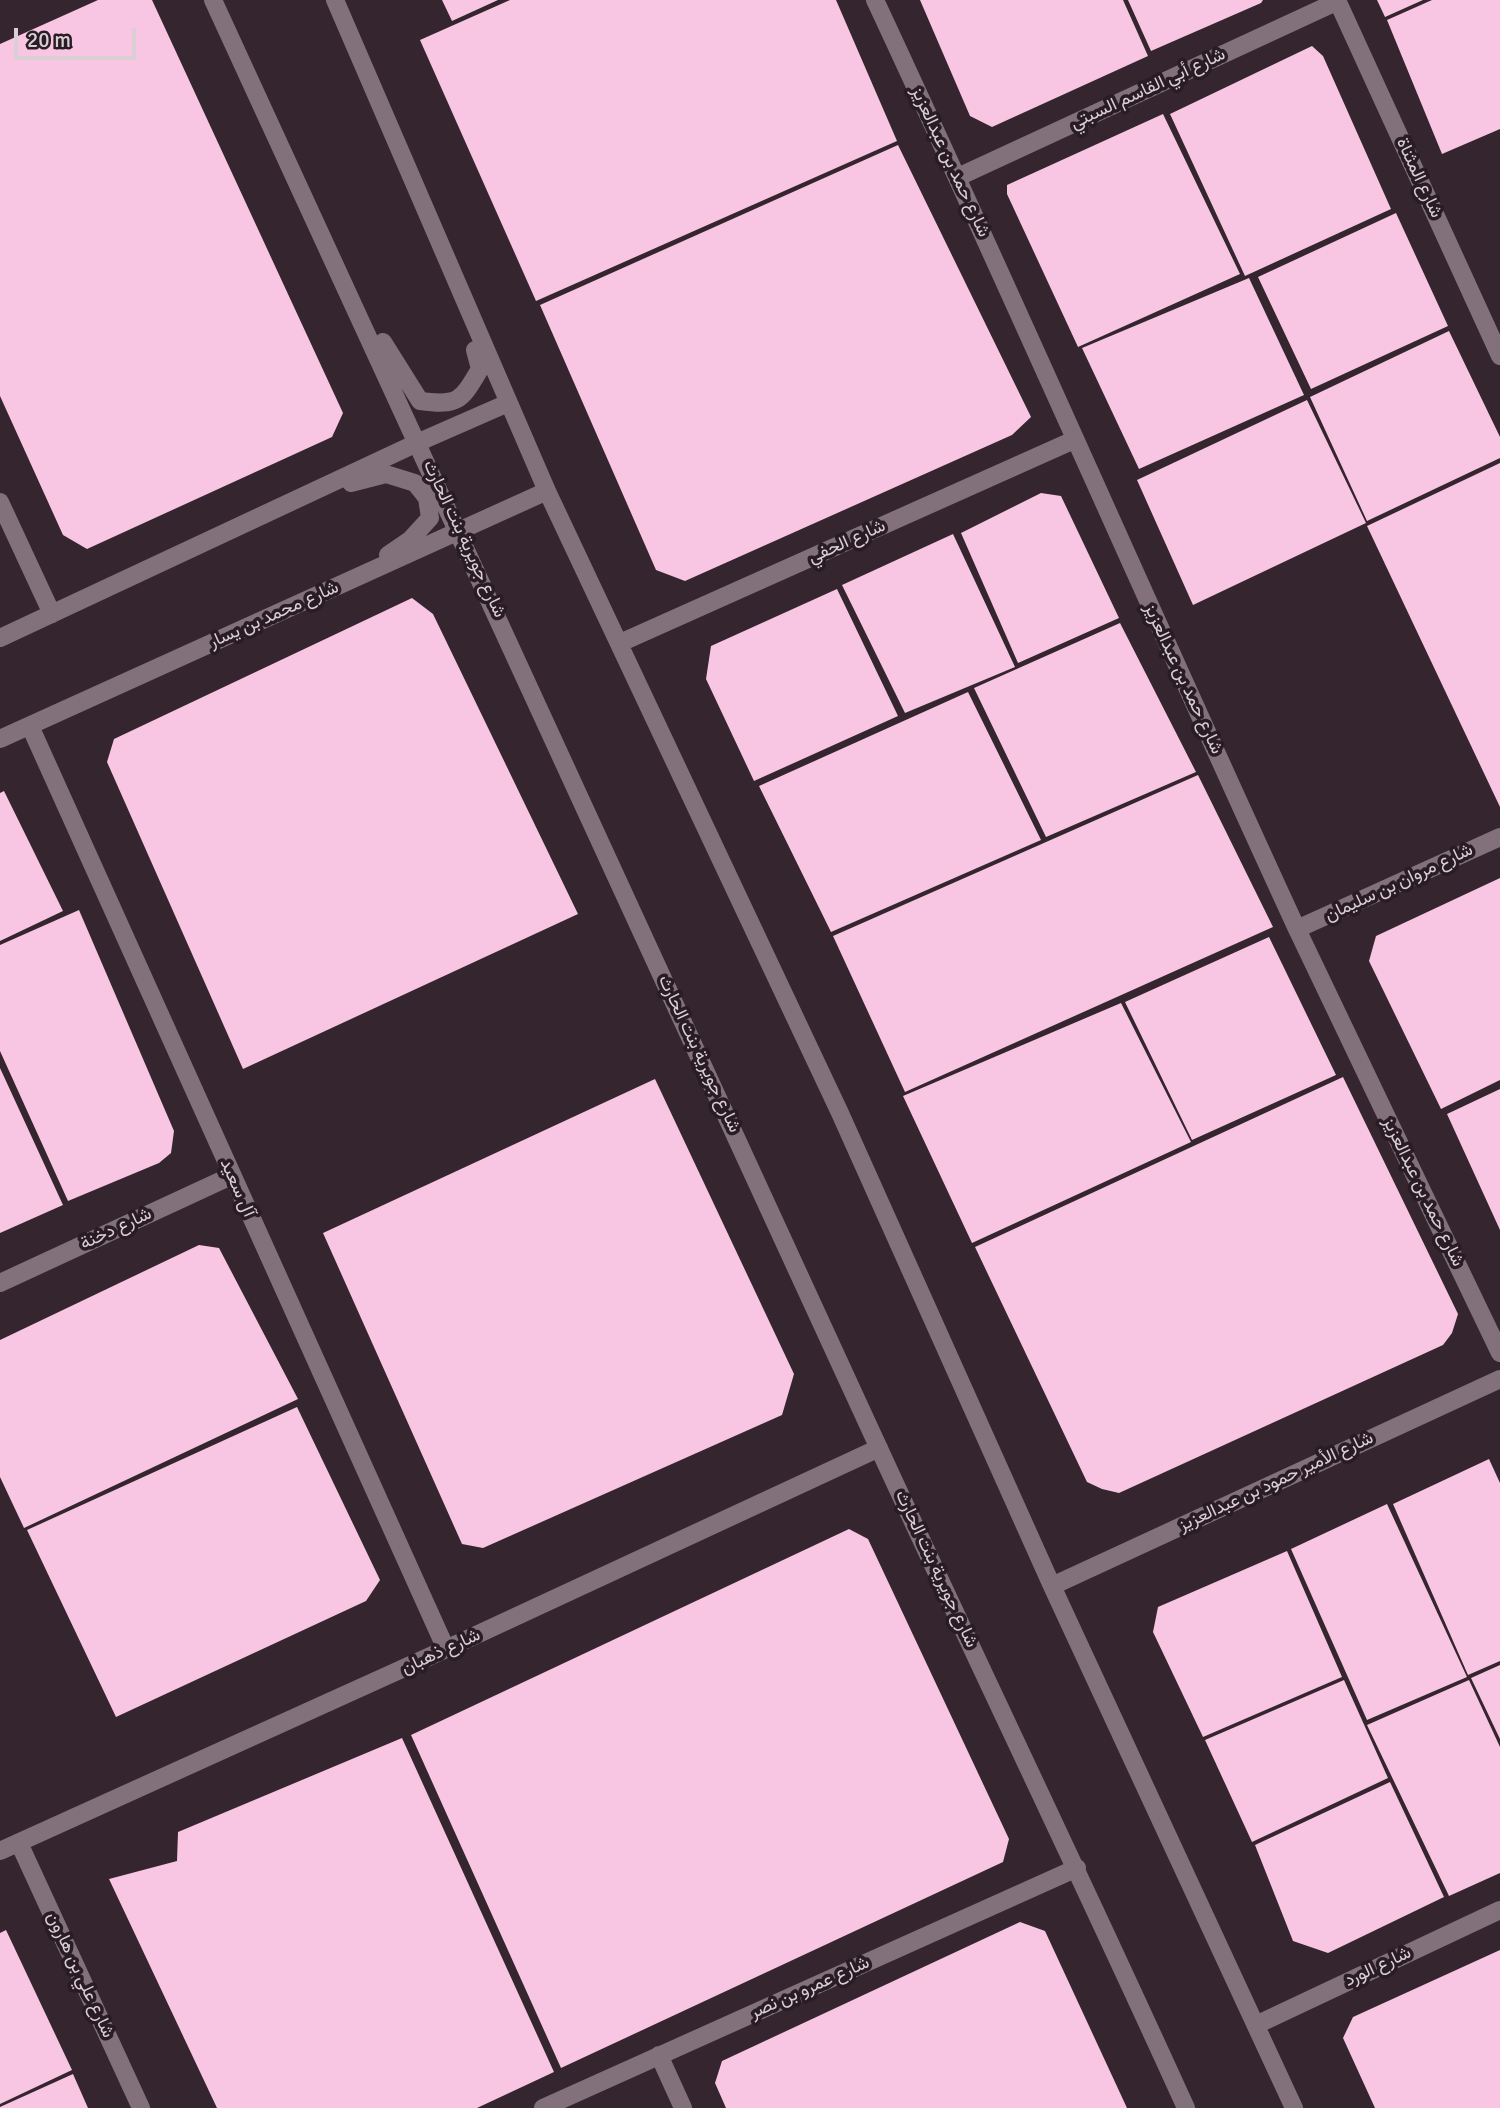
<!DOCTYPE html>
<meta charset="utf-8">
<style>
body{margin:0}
#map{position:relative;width:1500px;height:2108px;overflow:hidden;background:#34252e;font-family:Signika,sans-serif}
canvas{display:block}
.scale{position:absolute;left:14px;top:28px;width:122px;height:32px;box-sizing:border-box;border:4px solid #d9cfd5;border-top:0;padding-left:9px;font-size:21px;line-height:24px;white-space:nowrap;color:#d9cfd5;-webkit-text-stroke:5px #2a1c24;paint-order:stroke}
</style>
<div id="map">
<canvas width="1500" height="2108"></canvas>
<div class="scale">20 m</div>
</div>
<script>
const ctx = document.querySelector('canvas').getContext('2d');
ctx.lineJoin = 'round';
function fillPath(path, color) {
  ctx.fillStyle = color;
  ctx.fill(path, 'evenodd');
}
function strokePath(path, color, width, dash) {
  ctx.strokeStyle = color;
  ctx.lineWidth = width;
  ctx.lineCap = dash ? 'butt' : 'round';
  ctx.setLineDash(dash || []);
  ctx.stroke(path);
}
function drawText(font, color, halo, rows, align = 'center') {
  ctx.font = font + ' Signika,Vazirmatn,sans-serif';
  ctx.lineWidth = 7;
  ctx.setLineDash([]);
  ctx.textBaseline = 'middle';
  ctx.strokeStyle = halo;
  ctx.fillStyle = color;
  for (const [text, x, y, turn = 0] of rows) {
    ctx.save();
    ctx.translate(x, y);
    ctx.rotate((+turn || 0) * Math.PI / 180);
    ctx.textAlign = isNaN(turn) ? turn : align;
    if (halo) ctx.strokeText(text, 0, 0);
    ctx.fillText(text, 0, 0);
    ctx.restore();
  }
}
const building = new Path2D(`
 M98,0h54l191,413 -11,24 -245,112 -24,-14 -63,-139v-352z
 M442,0h56l-46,21z
 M510,0h326l61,141 -361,160 -116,-261z
 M920,0h203l25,56 -156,71 -22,-11z
 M1128,0h135l-2,3 -110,48z
 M1377,0h46l-38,17z
 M1432,0h68v129l-58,25 -55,-134z
 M1312,46l11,10 68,153 -146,67 -75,-162z
 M1163,114l77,160 -162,73 -71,-153v-9z
 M898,145l133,272 -19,18 -327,146 -29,-11 -116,-265z
 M1396,213l52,113 -137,63 -53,-112z
 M1249,278l55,117 -165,74 -57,-121z
 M1449,331l51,106v21l-133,63 -57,-124z
 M1307,400l59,123 -173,82 -56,-125z
 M1500,463v344l-133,-281z
 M1041,493l20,3 58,122 -101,45 -57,-130z
 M953,534l62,133 -110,46 -63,-128z
 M837,589l61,127 -144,65 -48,-102 5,-33z
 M412,598l21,16 145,300 -335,155 -136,-307 7,-23z
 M1120,623l76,149 -150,65 -72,-149z
 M968,692l73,148 -210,92 -72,-146z
 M1198,775l75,152 -368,165 -72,-156z
 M4,791l59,120 -63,30v-148z
 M1500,878v202l-59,29 -72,-148 7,-25z
 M79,910l95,221 -3,22 -12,10 -91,38 -68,-150v-106z
 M1269,937l67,138 -144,65 -67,-138z
 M1121,1003l70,139 -219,101 -69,-147z
 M0,1068l63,137 -63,28z
 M1343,1077l115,237 -6,19 -9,12 -324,148 -17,-4 -15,-7 -112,-235z
 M655,1079l139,295 -12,41 -299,133 -21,-4 -139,-311z
 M1500,1089v141l-53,-116z
 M199,1245l20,3 79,151 -274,129 -24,-51v-137z
 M297,1407l83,173 -14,21 -250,116 -89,-187z
 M1489,1459l11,24v178l-32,14 -75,-171z
 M1387,1504l80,173 -100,43 -76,-171z
 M849,1529l19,10 141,300 -6,23 -442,206 -150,-333z
 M1287,1551l55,126 -139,60 -50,-105 5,-25z
 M1500,1665v74l-29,-61z
 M1344,1680l44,98 -136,64 -47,-102z
 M1469,1680l31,67v126l-51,23 -82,-171z
 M402,1738l152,334 -77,36h-260l-108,-229 68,-18 1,-29z
 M1390,1782l54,115 -116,56 -35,-12 -38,-96z
 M1020,1922l25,9 82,177h-401l-11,-25 7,-22z
 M6,1930l66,140 -72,34v-171z
 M1500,1950v158h-125l-32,-70 10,-21z
 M73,2074l15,34h-88v-1z`);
const minor = new Path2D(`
 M213,0c224,479 442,961 663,1442 102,222 209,443 310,666
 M335,0l212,491 293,622 212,473 242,522
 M875,0c144,308 279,619 421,927 67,143 136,284 204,426
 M1337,0l163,356
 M958,177l380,-176
 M383,342l37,59c39,5 41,0 60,-32l-5,-19
 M351,483l35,-9 29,9 12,15 3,20 -20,22 -22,15
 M0,502l52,112
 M0,638l419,-196 89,-39
 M620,643l454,-203
 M30,726l416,923
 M0,739l547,-248
 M1297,929l203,-92
 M0,1283l231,-107
 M1052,1586l448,-207
 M19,1843l122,265
 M0,1851l446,-202 433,-201
 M1256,2025l244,-115
 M659,2055l24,53
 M543,2108l534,-240`);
const streetNames = [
 ["شارع أبي القاسم السبتي",1148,89,-25],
 ["شارع حمد بن عبدالعزيز",950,162,65],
 ["شارع المثناة",1419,178,65],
 ["شارع جويرية بنت الحارث",464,539,65],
 ["شارع الحفي",847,542,-24],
 ["شارع محمد بن يسار",274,615,-24],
 ["شارع حمد بن عبدالعزيز",1183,679,65],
 ["شارع مروان بن سليمان",1399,883,-25],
 ["شارع جويرية بنت الحارث",699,1054,65],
 ["آل سعيد",237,1188,66],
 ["شارع حمد بن عبدالعزيز",1423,1192,64],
 ["شارع دخنة",116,1229,-25],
 ["شارع الأمير حمود بن عبدالعزيز",1276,1482,-25],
 ["شارع جويرية بنت الحارث",936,1569,65],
 ["شارع ذهبان",441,1652,-25],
 ["شارع الورد",1378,1967,-25],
 ["شارع علي بن هارون",80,1975,65],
 ["شارع عمرو بن نصر",810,1988,-24]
];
fillPath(building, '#f8c6e2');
strokePath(minor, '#82717a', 18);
drawText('18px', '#d9cfd5', '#2a1c24', streetNames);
</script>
